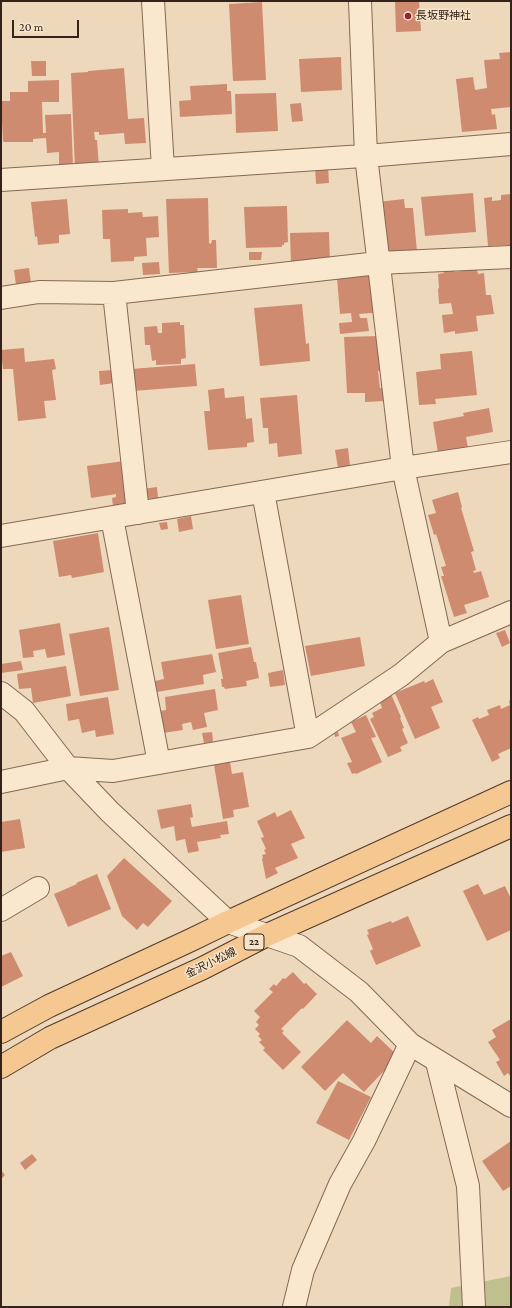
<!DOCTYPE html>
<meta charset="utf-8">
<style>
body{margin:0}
#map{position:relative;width:512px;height:1308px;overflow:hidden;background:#eed8bb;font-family:"Crimson Pro",serif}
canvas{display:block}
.frame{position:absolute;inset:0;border:2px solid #34231a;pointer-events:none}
.scale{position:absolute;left:12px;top:20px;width:67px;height:18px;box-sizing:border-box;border:2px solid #34231a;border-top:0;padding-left:5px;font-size:12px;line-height:14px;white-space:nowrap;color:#34231a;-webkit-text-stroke:3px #f6e4ca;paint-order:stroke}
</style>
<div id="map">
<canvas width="512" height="1308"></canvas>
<div class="frame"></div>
<div class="scale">20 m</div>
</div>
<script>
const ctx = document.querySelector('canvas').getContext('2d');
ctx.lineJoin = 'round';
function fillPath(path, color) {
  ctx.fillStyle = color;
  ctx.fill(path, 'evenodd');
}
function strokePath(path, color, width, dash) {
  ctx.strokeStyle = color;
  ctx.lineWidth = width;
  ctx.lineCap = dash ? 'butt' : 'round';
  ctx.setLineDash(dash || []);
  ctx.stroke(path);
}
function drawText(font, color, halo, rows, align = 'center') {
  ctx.font = font + ' "Crimson Pro","Noto Sans JP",serif';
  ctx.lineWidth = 3;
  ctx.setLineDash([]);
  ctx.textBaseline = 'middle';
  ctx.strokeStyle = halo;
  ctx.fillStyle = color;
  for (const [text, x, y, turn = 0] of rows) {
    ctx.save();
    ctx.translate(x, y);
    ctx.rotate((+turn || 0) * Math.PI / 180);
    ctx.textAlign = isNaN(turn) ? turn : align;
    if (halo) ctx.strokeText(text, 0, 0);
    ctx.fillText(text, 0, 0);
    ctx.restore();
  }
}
const cemetery = new Path2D(`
 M511,1276v31h-62l2,-19z`);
const building = new Path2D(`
 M395,1h24l2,30 -25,1z
 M262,2l4,78 -33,1 -4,-77z
 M511,52v55l-20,2 1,6 3,-1 2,15 -35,3 -6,-53 17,-2 2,13 12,-2 -3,-28 16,-1 -1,-6z
 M341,57l1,33 -41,2 -2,-33z
 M31,61h15v15h-14z
 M124,68l4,51 16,-1 2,25 -21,1 -1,-11 -25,2v-3h-5l1,8h2l2,28 -24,2 -4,-97 17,-1v-1z
 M59,80v22h-17l1,31h3l-1,-18 26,-1 2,52 -14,1v-15l-12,1 -1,-15 -13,1v3h-29l-1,-1 -2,-40h9v-9h18v-11z
 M227,84v7h4l1,23 -52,3 -1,-16 12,-1 -1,-14z
 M276,93l2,38 -42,2 -1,-39z
 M301,103l2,18 -11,1 -2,-18z
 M328,166l1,17 -13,1 -1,-17z
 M473,193l3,39 -51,4 -4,-39z
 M511,194v51l-23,1 -4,-48 8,-1v4l9,-1v-5z
 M208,198l1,45 2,1 1,-4h4l1,28h-20l1,4 -29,1 -3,-74z
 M67,199l3,35 -11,1v8l-21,2 -1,-9 -2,1 -4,-35z
 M404,199l1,9h8l4,44 -37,4 -2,-54z
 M287,206l1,36 -4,1v2h-2v2l-36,1 -2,-41z
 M128,209v4l14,-1 1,5 15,-1 1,21 -13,1 1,18 -13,1v4l-23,1 -1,-23h-7l-1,-29z
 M329,232l1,31 -39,2 -1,-32z
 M249,252h13l-1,8h-12z
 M159,262l1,12 -17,1 -1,-12z
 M29,268l2,15 -15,2 -2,-15z
 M454,268l1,4 22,-3 1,5 6,-1 2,22h5l3,19 -18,2 2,15 -23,3v-3l-11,2 -2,-18 11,-1 -2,-11 -12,1 -1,-15 1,-1 -1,-14 6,-1 -1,-4z
 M377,275l7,37 -25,2 1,4h7l2,13 -29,3 -1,-11 13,-1 -1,-9 -11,1 -3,-36z
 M302,304l4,40 3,-1 1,18 -50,5 -6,-58z
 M180,322v3h4l2,33 -5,1v5l-25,1v-5l-4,1 -2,-16h-5l-1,-18 13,-1 1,7h4v-10z
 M378,336l4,35h-4l2,17h4l1,13 -20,1v-9h-18l-3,-56z
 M24,348l1,14 29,-3 2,10 -4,1 4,30 -12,1 2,17 -28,3 -5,-52h-10l-2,-19z
 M472,351l5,44 -42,4 1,5 -17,1 -3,-33 25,-3 -1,-15z
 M195,364l2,22 -64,5 -2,-22z
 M113,370l1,13 -14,2 -1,-14z
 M224,388l1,10 19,-2 2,23 6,-1 2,24 -7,1v4l-39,3 -4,-39h6l-2,-21z
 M297,395l5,59 -24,3 -1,-14 -8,1 -1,-16h-5l-3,-30z
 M489,408l4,24 -27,5 2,11 -30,5 -5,-31 31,-6 -1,-3z
 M348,448l2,18 -12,2 -3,-18z
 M124,461l5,43 -16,2 -1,-8 4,-1v-3l-25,4 -4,-32z
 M157,487l1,11 -13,1 -2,-10z
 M458,492l4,15 -1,1 13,43 -3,1 5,18 -3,1 1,2 7,-2 8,26 -25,8 3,8 -13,4 -13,-41h3l-3,-9 5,-1 -10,-32 -2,1 -6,-20 8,-2 -4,-13z
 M191,516l2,13 -14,3 -2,-13z
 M167,522l1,7 -7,1 -2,-7z
 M98,533l6,39 -32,6 -1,-3 -12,2 -6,-36z
 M241,595l8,49 -33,5 -8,-49z
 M60,623l5,32 -18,3 -2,-9 -12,2 1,6 -11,1 -4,-28z
 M109,627l10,63 -39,6 -11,-62z
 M505,630l5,13 -8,4 -6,-14z
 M360,637l5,29 -54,10 -6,-30z
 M251,647l3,15h2l3,16 -13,3 1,5 -22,3 -1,-2h-2l-1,-8h2l-5,-26z
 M212,654l4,18 -13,3 1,9 -47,8 -2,-11 9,-2 -3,-17z
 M21,661l2,9 -22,3v-9z
 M66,666l5,30 -38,7 -2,-15 -12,1 -2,-15z
 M283,670l2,15 -15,2 -2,-14z
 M433,679l10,23 -12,5 9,21 -25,11 -20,-46 29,-12 1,2z
 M215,689l3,21 -14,3 3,14 -14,3 -2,-8 -9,2 1,6 -20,3 -4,-22 7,-1 -1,-13z
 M391,694l10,23 -1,1 4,10 -2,1 6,14 -8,4 2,4 -14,6 -18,-38 4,-2 -2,-4 10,-5 -2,-6z
 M108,697l6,37 -18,3 -1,-7 -13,3 -3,-14 -11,2 -2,-17z
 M511,700v48l-13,6 2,4 -8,4 -20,-42 6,-3 1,2 10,-4 -2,-5 13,-5 1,4 9,-4 -1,-4z
 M366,715l10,22 -5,1 11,24 -26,12 -1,-1 -3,1 -5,-11 5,-1 -11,-24 15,-6 -5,-10z
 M212,732l1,10 -9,1 -2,-10z
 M338,732l1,4 -4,1 -1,-4z
 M230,762l2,12 11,-2 6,35 -16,3 1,7 -11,2 -9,-54z
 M191,804l2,13 -3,1 2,9 35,-6 2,13 -9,1 1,3 -24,4 2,9 -11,2 -3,-14 -9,2 -2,-15 -13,3 -4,-19z
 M291,810l14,28 -14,6 7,14 -23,10 3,5 -12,6 -4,-20 1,-1 -1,-3 4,-1 -2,-4 2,-1 -5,-11 3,-1 -7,-16 18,-9 2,5z
 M20,819l5,29 -24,4v-30z
 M124,858l48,43 -24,26 -5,-4 -6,7 -15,-14 -15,-40z
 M97,874l14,35 -43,18 -14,-33 23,-10 -1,-1z
 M478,884l6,11 21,-9 6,13v31l-24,11 -24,-50z
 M408,916l13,30 -45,19 -6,-14 3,-2 -6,-14 2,-1 -2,-4 24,-9 1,2z
 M11,952l12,24 -22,11v-31z
 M293,972l11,12 2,-1 11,11 -14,15 -1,-1 -21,21 3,2 -2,2 19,19 -18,18 -20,-20 2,-2 -6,-6 3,-2 -4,-4 2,-2 -5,-5 4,-4 -3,-3 4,-5 -6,-6 19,-19 -4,-3 5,-5 2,2 7,-8 2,1z
 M511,1019v58l-3,-4 -4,3 -8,-14 4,-2 -12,-18 8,-5 -4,-7z
 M347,1020l24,23 6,-7 21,20 -34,36 -21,-19 -18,18 -24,-24z
 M338,1081l33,16 -22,43 -33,-17z
 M511,1141v45l-8,5 -21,-30z
 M32,1154l5,6 -12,10 -5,-7z
 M1,1170l4,5 -4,4z`);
const minor = new Path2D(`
 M153,1l10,168
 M360,1l6,155 37,312 38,174
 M1,180l377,-25 133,-11
 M114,293l24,220
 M1,298l38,-6 75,1 264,-30 133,-6
 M263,492l45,245
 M112,518l47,245
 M1,536l402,-68 108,-16
 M1,693l23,18 44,57 45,3 195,-34 93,-62 40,-33 70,-30
 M1,782l67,-14 42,44 118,110 71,24 60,46 51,52 101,62
 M1,910l37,-22
 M437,1062l31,124 6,121
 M294,1307l9,-37 37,-86 24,-43 46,-97`);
const major = new Path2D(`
 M1,1032l48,-26 142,-66 37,-18 283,-130
 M1,1067l49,-29 153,-70 64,-33 244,-109`);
const markers = [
 [408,16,4,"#952433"]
];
const shields = [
 [254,942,20]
];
const shieldNames = [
 ["22",254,942]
];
const poiNames = [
 ["長坂野神社",416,16]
];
const streetNames = [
 ["金沢小松線",211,963,-26]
];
fillPath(cemetery, '#c0c08f');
fillPath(building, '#ce8b70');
strokePath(minor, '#856855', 24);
strokePath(major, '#52382a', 24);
strokePath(minor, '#f9e7ce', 22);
strokePath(major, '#f4c890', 22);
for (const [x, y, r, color] of markers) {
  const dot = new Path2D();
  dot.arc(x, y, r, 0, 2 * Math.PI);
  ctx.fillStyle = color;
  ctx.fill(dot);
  strokePath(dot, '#f6e4ca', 1.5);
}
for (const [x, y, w] of shields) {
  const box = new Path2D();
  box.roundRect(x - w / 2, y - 8, w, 16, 3);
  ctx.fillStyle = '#f6e4ca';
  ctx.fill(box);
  strokePath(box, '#34231a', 1);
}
drawText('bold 10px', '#34231a', null, shieldNames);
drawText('11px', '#34231a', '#f6e4ca', poiNames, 'left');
drawText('11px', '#34231a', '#f6e4ca', streetNames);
</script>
